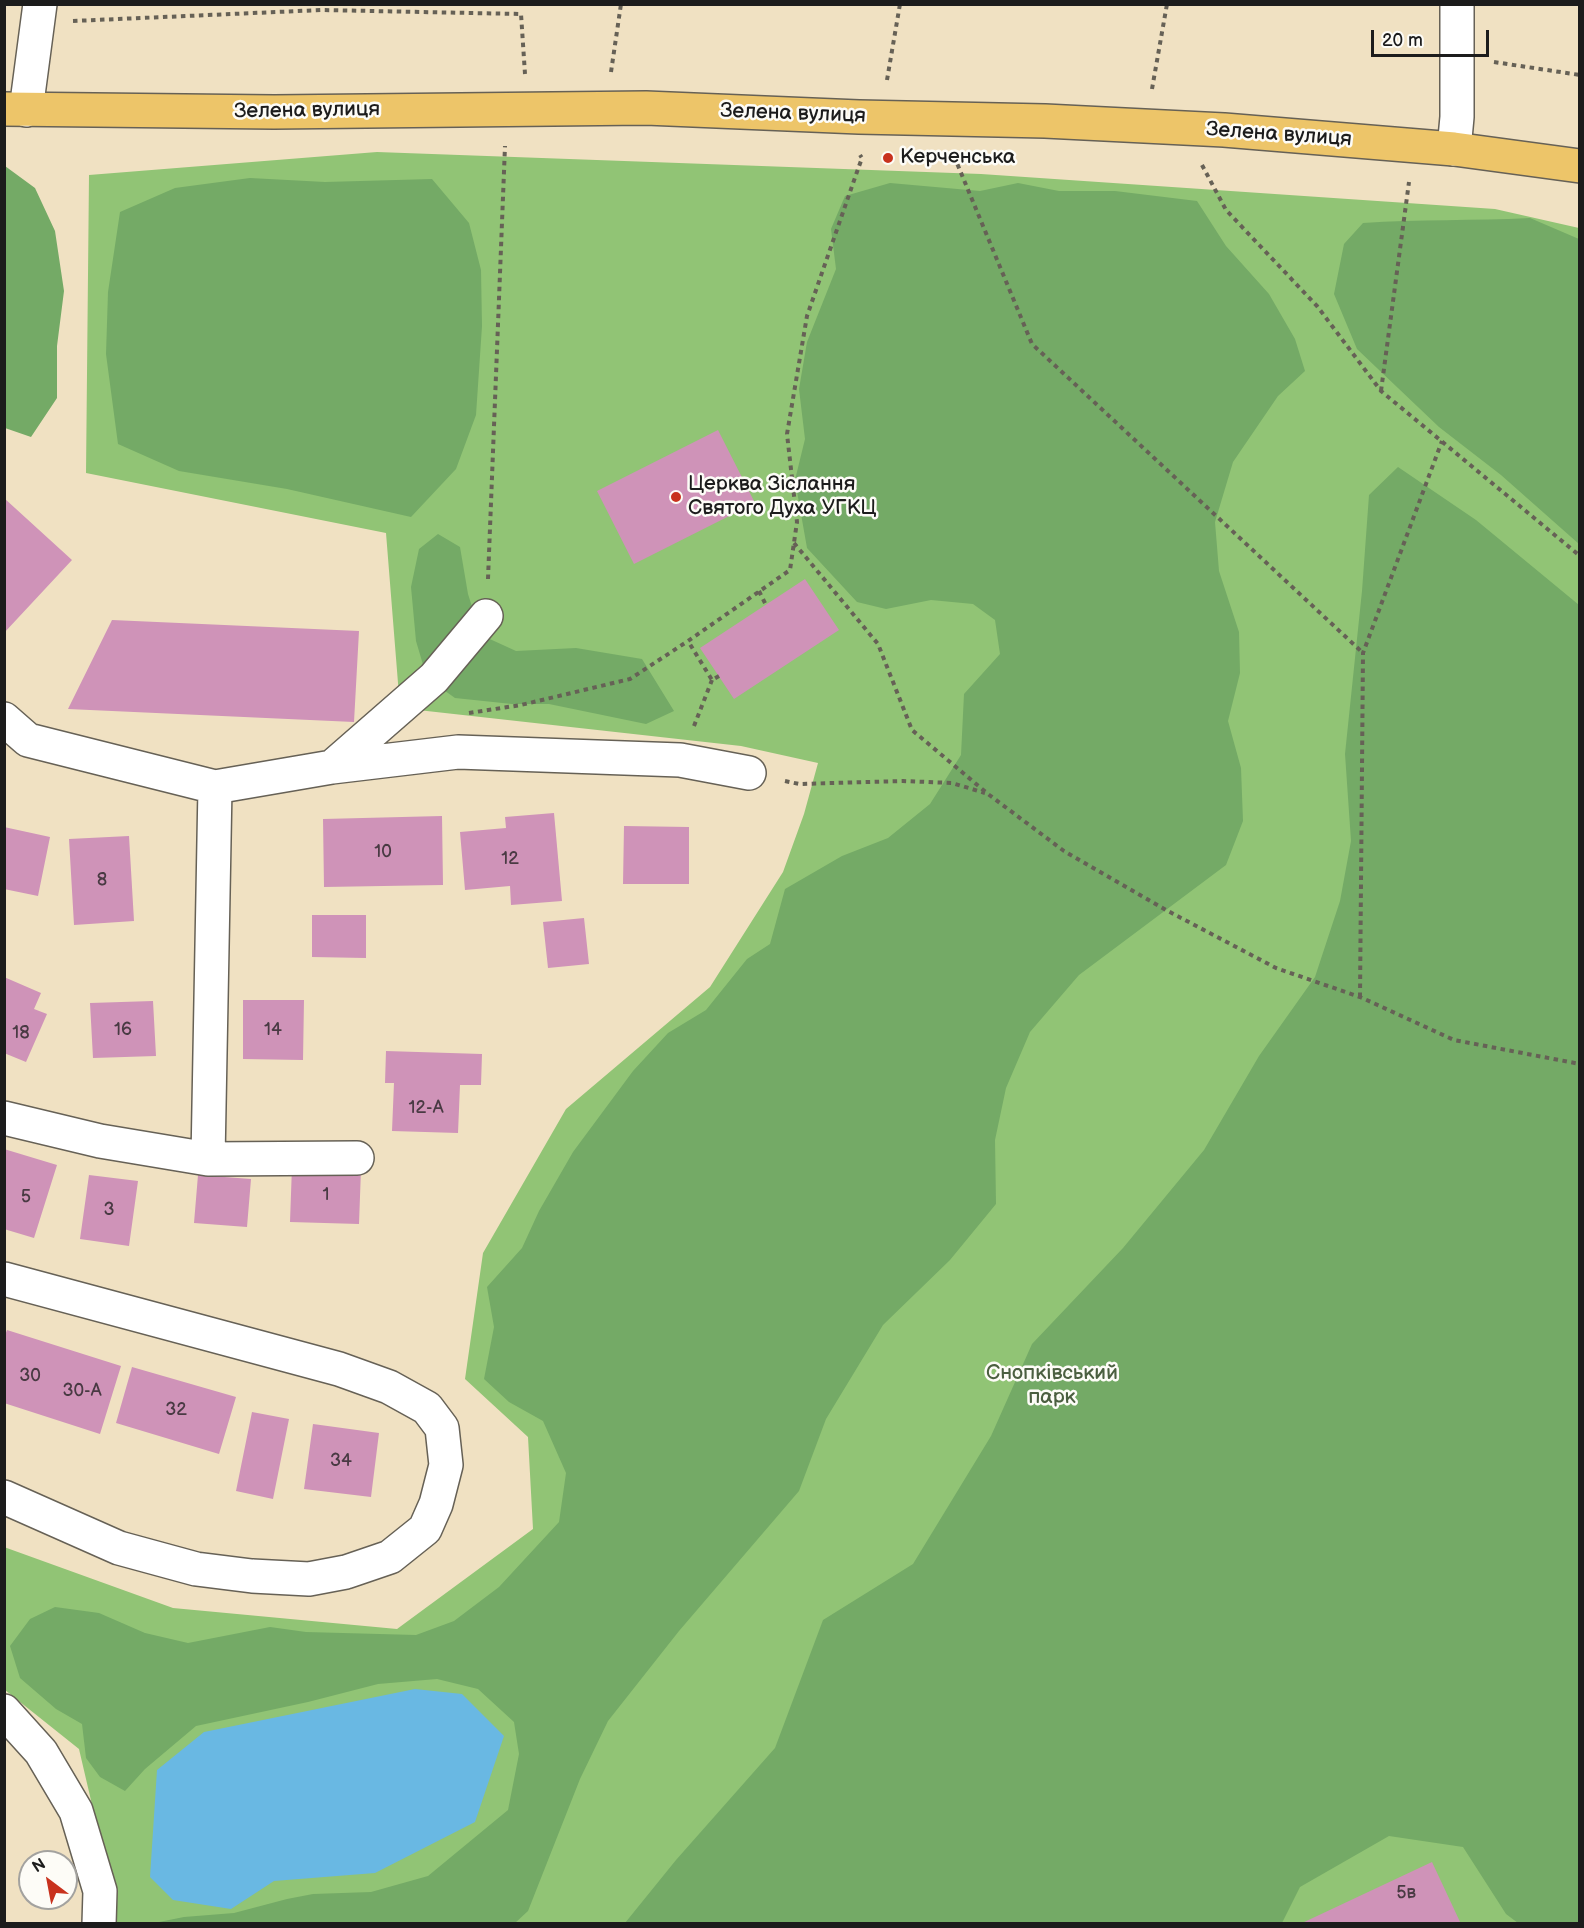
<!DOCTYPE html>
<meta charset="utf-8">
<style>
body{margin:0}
#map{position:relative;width:1584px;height:1928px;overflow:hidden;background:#f0e1c2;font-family:"Balsamiq Sans",sans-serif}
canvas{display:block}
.frame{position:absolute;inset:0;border:6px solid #1c1c1c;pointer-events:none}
.north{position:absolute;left:18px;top:1850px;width:60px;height:60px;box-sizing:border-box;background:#fdfcf7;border:2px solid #a3a29f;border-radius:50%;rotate:328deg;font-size:16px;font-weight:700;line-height:24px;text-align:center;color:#1c1c1c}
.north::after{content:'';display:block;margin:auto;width:21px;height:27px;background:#c8321e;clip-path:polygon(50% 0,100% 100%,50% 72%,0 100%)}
.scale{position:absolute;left:1371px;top:30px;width:118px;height:27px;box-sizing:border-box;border:3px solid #1c1c1c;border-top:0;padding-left:8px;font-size:18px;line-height:21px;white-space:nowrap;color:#1c1c1c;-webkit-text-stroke:4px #fdfcf7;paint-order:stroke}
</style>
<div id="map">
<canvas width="1584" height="1928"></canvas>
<div class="frame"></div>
<div class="north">N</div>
<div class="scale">20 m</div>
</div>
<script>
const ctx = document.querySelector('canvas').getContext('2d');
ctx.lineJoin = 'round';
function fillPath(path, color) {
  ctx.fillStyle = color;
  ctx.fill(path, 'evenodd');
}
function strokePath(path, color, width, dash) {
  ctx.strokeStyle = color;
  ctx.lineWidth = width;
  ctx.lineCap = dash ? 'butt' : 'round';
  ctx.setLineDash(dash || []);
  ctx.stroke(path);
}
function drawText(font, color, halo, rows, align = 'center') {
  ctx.font = font + ' "Balsamiq Sans",sans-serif';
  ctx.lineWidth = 5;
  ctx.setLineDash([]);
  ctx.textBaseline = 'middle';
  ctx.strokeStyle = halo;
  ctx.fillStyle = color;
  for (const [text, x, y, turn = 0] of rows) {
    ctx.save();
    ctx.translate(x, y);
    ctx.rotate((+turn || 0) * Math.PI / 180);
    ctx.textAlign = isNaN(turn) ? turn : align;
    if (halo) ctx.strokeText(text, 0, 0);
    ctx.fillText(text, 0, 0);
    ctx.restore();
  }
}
const green = new Path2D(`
 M377,152l604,22 514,35 84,19v1695h-1467l-5,-54 -28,-120 -74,-59 -1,-143 169,61 224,21 136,-100 -5,-92 -63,-58 18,-126 83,-144 144,-122 73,-115 21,-58 14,-51 -77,-17 -341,-38 -14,-175 -300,-60 3,-298z`);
const forest = new Path2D(`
 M5,166l30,22 20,43 9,60 -7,55v52l-26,39 -26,-9z
 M250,178l75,4 107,-3 37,44 12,47 1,56 -6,89 -20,54 -45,48 -124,-28 -108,-18 -61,-27 -12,-90 2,-62 12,-80 55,-24z
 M890,183l90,8 38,-8 41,8h56l82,10 29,45 43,48 26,45 10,32 -27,25 -45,66 -18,60 4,49 20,61 1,41 -12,48 13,47 2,53 -17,44 -147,110 -49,57 -24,56 -11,52 1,64 -46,56 -67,65 -57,94 -27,72 -120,140 -71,90 -28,58 -52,132 -13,12h-361l30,-6 50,-4 53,-14 26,-5 58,-2 57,-16 80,-66 11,-56 -5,-32 -36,-33 -41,-10 -59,5 -70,18 -112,24 -51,43 -20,22 -25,-14 -14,-19 -4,-34 -26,-15 -36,-31 -10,-32 20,-27 25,-12 44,6 46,20 43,10 82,-16 36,5 110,3 38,-14 45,-34 60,-65 7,-49 -23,-52 -34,-19 -25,-23 10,-52 -7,-40 35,-39 17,-37 34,-59 60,-81 35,-38 38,-23 41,-51 23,-15 15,-55 57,-33 46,-18 42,-34 31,-49 3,-61 36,-40 -5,-34 -22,-16 -42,-4 -45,9 -29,-7 -50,-54 -12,-68 10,-41 -6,-50 8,-47 29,-73 -5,-40 14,-33z
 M1530,218l49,21v305l-78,-69 -62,-48 -82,-78 -23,-55 10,-50 19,-21c55,-4 111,-2 167,-5z
 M1398,467l78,53 103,85v1318h-61l-12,-9 -43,-67 -74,-11 -89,51 -18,36h-657l51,-63 99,-112 48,-128 90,-56 78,-128 41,-92 91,-96 81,-98 55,-94 56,-79 25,-76 11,-60 -6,-87 17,-163 7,-96z
 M438,534l22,13 8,47 13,41 35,16 60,-3 66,11 32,52 -28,13 -97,-20h-37l-57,-6 -28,-20 -11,-37 -5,-54 8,-38z`);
const water = new Path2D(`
 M415,1689l47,5 42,42 -29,86 -100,51 -101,8 -43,28 -58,-9 -23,-23 7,-107 47,-38z`);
const building = new Path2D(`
 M718,430l37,73 -121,61 -37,-73z
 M4,498l68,62 -68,73z
 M805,579l34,51 -105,69 -34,-51z
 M112,620l247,11 -5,91 -286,-13z
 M554,813l8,88 -51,4 -1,-19 -45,4 -5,-58 46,-4 -1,-11z
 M442,816l1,69 -119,2 -1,-68z
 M624,826l65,1v57h-66z
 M4,827l46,10 -12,59 -34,-7z
 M129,836l5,85 -60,4 -5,-86z
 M312,915h54v43l-54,-1z
 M584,918l5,46 -41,4 -5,-46z
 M4,977l37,16 -7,16 13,5 -21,48 -22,-9z
 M243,1000h61l-1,60 -60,-1z
 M153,1001l3,55 -63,2 -3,-55z
 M386,1051l96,3 -1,31h-21l-2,48 -66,-2 2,-48h-9z
 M4,1149l53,16 -23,73 -30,-9z
 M292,1166l69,3 -2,55 -69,-2z
 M89,1175l49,6 -9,65 -49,-7z
 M198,1175l53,4 -4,48 -53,-4z
 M7,1330l114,36 -21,68 -96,-31v-65z
 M132,1367l104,30 -17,57 -103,-31z
 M252,1412l37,7 -16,80 -37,-8z
 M313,1424l66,9 -8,64 -67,-8z
 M1432,1862l29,62h-161z`);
const path = new Path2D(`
 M73,21l249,-11 199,4 4,60
 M1494,62l86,13
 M611,72l10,-68
 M887,80l13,-76
 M1152,89l15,-85
 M954,156l78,188 331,309
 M1202,165l24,45 91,96 64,85 199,165
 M1381,391l28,-209
 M794,543l84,101 34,86 76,64 76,57 102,59 110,58 84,29 94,43 126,24
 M488,579l17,-433
 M759,591l7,14
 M719,676l-7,4 -24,-39 102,-71 7,-48 -10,-88 20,-118 51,-147 4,-11 -2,-3
 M469,713l52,-8 109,-26 58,-38
 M694,726l18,-46
 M785,781l14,3 104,-3 49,2 33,10
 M1360,997l3,-344 79,-212`);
const minor = new Path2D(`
 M26,110l14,-106
 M1454,149l3,-32v-113
 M4,719l24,21 187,47 117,-20 126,-15 222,8 69,13
 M332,767l102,-89 52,-62
 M4,1118l96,23 108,18 7,-372
 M208,1159l149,-1
 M4,1279l335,90 50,18 38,21 15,20 4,37 -10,39 -11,25 -35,28 -44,15 -37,7 -57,-3 -56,-7 -77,-21 -115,-51
 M4,1711l37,41 35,59 24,80 -1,33`);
const major = new Path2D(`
 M4,109l270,3 372,-4 213,9 186,4 179,9 230,19 126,17`);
const markers = [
 [888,158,6,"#c8321e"],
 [676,497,6,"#c8321e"]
];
const numberNames = [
 ["10",383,852],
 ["12",510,859],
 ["8",102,880],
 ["16",123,1030],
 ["14",273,1030],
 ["18",21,1033],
 ["12-А",426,1108],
 ["1",326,1195],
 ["5",26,1197],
 ["3",109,1210],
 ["30",30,1376],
 ["30-А",82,1391],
 ["32",176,1410],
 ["34",341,1461],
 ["5в",1406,1893]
];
const streetNames = [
 ["Зелена вулиця",307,111,-1],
 ["Зелена вулиця",793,114,2],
 ["Зелена вулиця",1279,135,4]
];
const poiNames = [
 ["Керченська",900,158],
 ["Церква Зіслання",688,485],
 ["Святого Духа УГКЦ",688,509]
];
const parkNames = [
 ["Снопківський",1052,1374],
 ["парк",1052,1398]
];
fillPath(green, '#91c475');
fillPath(forest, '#74aa66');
fillPath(water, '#69b8e3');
fillPath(building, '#cf93b8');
strokePath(minor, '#666156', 36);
strokePath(major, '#666156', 36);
strokePath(path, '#666156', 4, [4.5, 4.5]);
strokePath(minor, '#fff', 33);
strokePath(major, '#edc569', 33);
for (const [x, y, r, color] of markers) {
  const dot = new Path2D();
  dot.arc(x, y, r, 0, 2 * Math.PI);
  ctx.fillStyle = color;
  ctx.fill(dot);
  strokePath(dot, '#fdfcf7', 2);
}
drawText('18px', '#493a43', null, numberNames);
drawText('21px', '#1c1c1c', '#fdfcf7', streetNames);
drawText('21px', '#1c1c1c', '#fdfcf7', poiNames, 'left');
drawText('21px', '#4b5f40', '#fdfcf7', parkNames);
</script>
